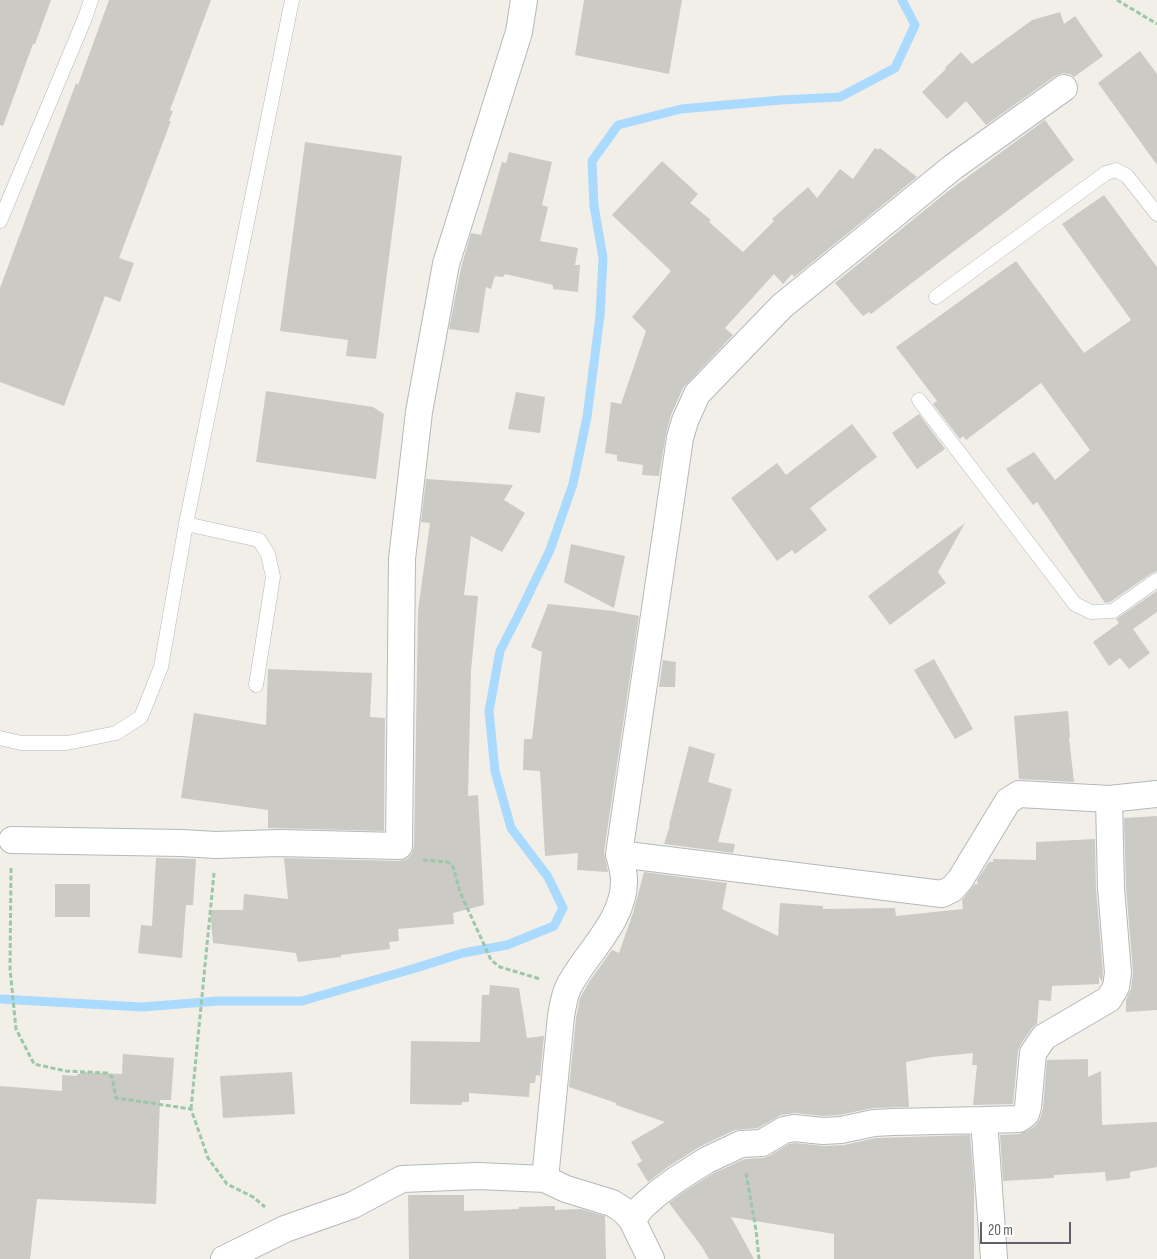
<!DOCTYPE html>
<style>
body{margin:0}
#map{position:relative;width:1157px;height:1259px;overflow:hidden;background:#f1efe8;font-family:"Sofia Sans Condensed",sans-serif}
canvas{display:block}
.scale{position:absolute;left:980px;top:1222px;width:91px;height:22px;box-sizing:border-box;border:2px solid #5f6368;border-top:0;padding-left:6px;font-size:15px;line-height:18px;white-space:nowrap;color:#5f6368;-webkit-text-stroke:4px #fff;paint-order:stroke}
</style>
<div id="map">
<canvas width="1157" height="1259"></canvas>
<div class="scale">20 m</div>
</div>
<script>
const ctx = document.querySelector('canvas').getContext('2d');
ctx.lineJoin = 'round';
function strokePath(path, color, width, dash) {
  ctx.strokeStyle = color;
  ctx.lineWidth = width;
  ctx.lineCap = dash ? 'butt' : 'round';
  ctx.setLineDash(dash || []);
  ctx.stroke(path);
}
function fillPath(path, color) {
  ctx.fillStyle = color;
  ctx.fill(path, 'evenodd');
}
const stream = new Path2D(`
 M0,999l142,8 76,-6h84l117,-34 44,-14 44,-8 47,-19 9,-18 -15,-31 -37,-49 -16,-57 -6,-60 11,-60 23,-45 27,-56 23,-66 14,-67 13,-101 3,-58 -9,-52 -2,-45 26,-36 63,-16 100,-9 59,-3 55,-29 20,-43 -13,-25`);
const building = new Path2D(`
 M0,0h51l-16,44h-2l-30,82 -3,-1z
 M109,0h102l-41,110 3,1 -4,10h2l-52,137 15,5 -14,39 -15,-6 -41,110 -64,-24v-94l76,-205 2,2z
 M584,0h98l-13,74 -94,-19z
 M1060,12l4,12 11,-8 28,40 -29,21 -4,-3 -7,-1 -8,3 -69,49 -20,-24 -19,18 -25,-27 24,-23 -1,-1 16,-16 11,12 60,-44z
 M1140,51l17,23v91l-59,-82z
 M1045,120l29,40 -203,154 -2,-2 -6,4 -14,-16v-1l-14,-16 112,-91z
 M305,142l97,14 -26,203 -30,-3 2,-16 -68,-9z
 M875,148l3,2 2,-2 37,29 -123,100 -2,-3 -9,10 -9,-10 -49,54 8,7 -50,53 -12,27 -5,19 -7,42 -17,-1 1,-10 -26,-4v-6l-12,-2 6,-51 10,2 25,-73 -14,-14 39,-46 -59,-56 50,-54 36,33 -8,9 21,17 -2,2 34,30 31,-31 -2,-2 36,-32 9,11 23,-29 13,10z
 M509,152l43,10 -10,43 6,2 -8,34 38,7 -3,17h5l-2,27 -25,-3v-4l-48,-11 -2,3 -8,-1 -4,13 -5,-2 -7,46 -30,-4 12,-61 10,-35 10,2 21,-73 4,1z
 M1104,195l53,72v304l-5,2 -42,29 -5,1 -68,-101 -4,3 -27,-36 28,-17 21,28 35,-30 -49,-67 -75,57 -3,-4 -3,3 -27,-35 4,-3 -41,-54 120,-86 68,92 47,-33 -69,-96z
 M266,391l107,16 11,7 -8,65 -120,-17z
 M516,392l29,5 -5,36 -32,-4z
 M919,414l26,35 -28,20 -25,-36z
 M852,424l25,33 -67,51 17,22 -32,24 -3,-4 -15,11 -46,-63 46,-35 9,12z
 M426,479l87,6 -9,15 21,13 -23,39 -31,-16 -7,59 14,1 -7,75 -3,125 10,-1 6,110 -31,8 1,11 -56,5 1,12 -10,1 1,7 -49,6v2l-43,5 -2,-9 -83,-10 -3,-33h33l1,-16 44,5 -4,-41 115,3 8,-2 5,-6 2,-7 4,-235 12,-88 -9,-1z
 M965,523l-27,49 8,11 -56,42 -22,-29z
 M571,544l54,12 -11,52 -50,-26z
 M1157,591v21l-24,17 17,24 -21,16 -9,-11 -11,8 -16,-24 26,-19 -3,-4z
 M548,604l65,7 26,5 -35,236 4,20 -31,-2 1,-17 -33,3 -5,-85 -17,-1 1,-31h8l10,-87 -11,-5z
 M934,659l39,70 -18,10 -41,-69z
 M663,660l13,2 -1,25h-16z
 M268,669l104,4 -2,44 15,1 -1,113 -116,-3v-18l-87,-12 13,-85 72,12z
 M1068,711l2,26 -1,1 5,44 -55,-3 -5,-63z
 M689,746l26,8 -7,28 24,7 -14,53 17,2 -2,9 -69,-9 6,-19h-1z
 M1157,816v194l-31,2v-12l5,-11 2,-17 -7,-85 -2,-69z
 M1095,839l1,50 7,84 -1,9 -3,-6v8l-47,2 -1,15 -12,-1 -2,24 -5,4 -11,16 -3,7 -5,53 -40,1 4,-40h-5l1,-12 -41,4 -26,5 3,45 -36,1 -34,7 -16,1 -28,-3 -14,2 -23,13 -23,2 -34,16 -32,20 -21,16 -11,-18 5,-3 -11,-19 34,-20 -49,-17v-2l-47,-16 7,-69 4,-20 9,-16 23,-32 7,3 14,-40 11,-41 83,11 -5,26 56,27 2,-33 43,3v3l72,-1 1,8 67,-7 -1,-9 13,-16h3l-1,-4 12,-18h4v-3l43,1v-18z
 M156,858l40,1 -3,46h-7l-4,53 -44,-5 3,-28 11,1z
 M55,884h35v33h-35z
 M490,985l29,3 8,50 17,-2 -4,40 -4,-1 -1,8h-5l-1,14 -60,-4v9h-7v3l-52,-1 1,-63 69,1 2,-47h7z
 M123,1054l51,4 -3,42h-11l-4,104 -119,-5 -7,60h-30v-173l62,5v-16l15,1v-2h3l1,-2 41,2z
 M1088,1059v18l13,-6 1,54 55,-3v45l-27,5v6l-24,3 -1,-9 -51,3v3l-51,3 -3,-46 19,-1 8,-3 8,-5 5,-7 3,-11 4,-48z
 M292,1072l3,42 -72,4 -3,-42z
 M970,1135l4,49v75h-140v-25l-103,-17 23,42h-45l-7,-12 -33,-44 16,-12 29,-18 31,-14 18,-1 6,-2 20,-12 6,-1 29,3 20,-1 32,-7z
 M408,1195h56v16l55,-2v-2l36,-1v4l26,-1 24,7 1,43h-197z`);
const path = new Path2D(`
 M1117,0l40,24
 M423,860l25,2 5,5 7,25 31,68 9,7 40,12
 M11,868l-1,101 6,60 18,35 32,7 41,2 5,4 4,21 75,11 17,49 19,26 26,13 12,10
 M191,1109l23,-236
 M746,1173l10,57 3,29`);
const lane = new Path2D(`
 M0,221l85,-203 6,-18
 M936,297l170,-124 10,-3 11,6 30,38
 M919,400l156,204 16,8 22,-1 44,-31
 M186,524l73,16 9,14 5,23 -17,108
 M0,738l21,5h46l49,-10 25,-16 20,-50 25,-143 106,-524`);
const street = new Path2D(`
 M12,840l169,3 35,2 63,-2 120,3 3,-287 17,-147 27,-148 73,-232 5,-32
 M619,854l323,40 10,-5 8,-9 48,-79 11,-7 90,5 48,-5
 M632,1220l-9,-10 -11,-7 -46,-14 -21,-10 16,-163c2,-10 3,-21 8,-30 17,-33 56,-66 55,-106 0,-8 -3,-18 -5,-26l61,-416 5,-17 12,-27 85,-88 171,-139 111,-79
 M224,1259l61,-30 68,-24 49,-26 76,-3 67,3
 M651,1259l-19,-39 10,-13 16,-14 19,-14 30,-19 34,-16 21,-1 22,-13 10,-2 29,3 18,-1 33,-7 19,-1 91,-2
 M994,1259l-10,-139 35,-1 7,-5 2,-7 5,-54 11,-16 65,-38 7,-12 2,-14 -7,-85 -2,-89`);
strokePath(stream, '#aadaff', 9);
fillPath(building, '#cccac5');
strokePath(lane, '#b5b8bc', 15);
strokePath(street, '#b5b8bc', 28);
strokePath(path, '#9cc7a9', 3, [5, 2.5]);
strokePath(lane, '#fff', 14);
strokePath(street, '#fff', 26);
</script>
